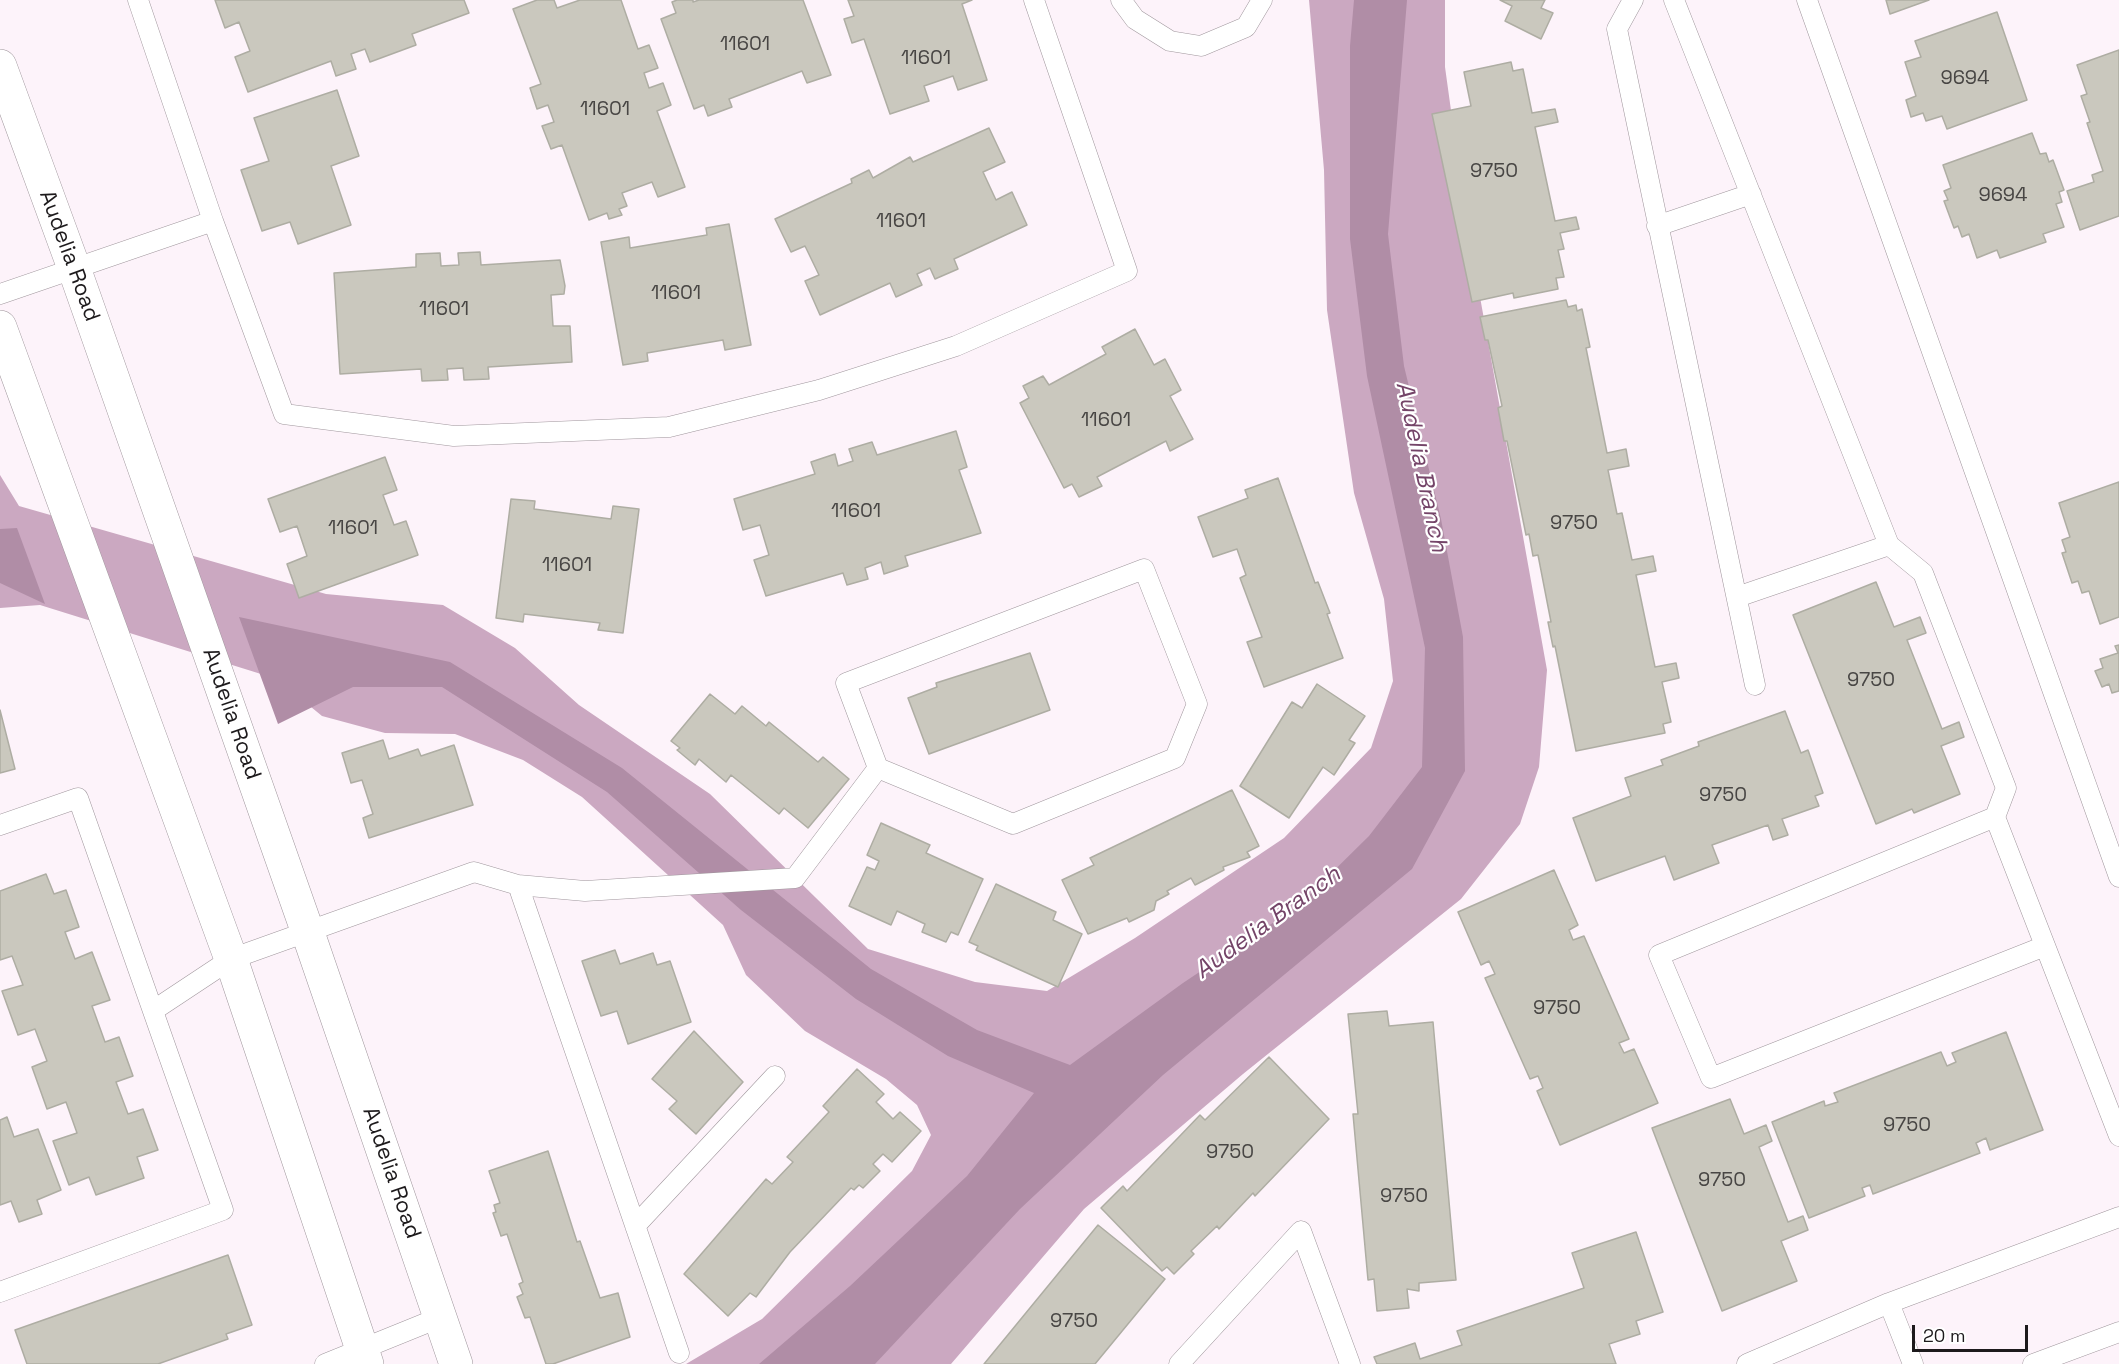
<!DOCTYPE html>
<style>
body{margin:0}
#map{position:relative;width:2119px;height:1364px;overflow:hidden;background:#fdf3fa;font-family:"Space Grotesk",sans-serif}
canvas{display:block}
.scale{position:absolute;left:1912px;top:1325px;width:116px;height:27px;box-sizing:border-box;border:3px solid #1d1a1c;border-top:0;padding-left:8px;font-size:18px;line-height:21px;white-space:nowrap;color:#1d1a1c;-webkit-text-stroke:4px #fff;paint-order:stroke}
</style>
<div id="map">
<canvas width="2119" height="1364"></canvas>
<div class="scale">20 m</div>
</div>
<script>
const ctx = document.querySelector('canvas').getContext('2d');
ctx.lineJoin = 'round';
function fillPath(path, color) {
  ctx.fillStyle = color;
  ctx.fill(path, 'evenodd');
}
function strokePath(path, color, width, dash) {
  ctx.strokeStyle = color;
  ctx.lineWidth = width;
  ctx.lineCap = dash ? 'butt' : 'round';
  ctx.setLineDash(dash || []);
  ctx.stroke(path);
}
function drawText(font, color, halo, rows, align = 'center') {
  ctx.font = font + ' "Space Grotesk",sans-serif';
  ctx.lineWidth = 4.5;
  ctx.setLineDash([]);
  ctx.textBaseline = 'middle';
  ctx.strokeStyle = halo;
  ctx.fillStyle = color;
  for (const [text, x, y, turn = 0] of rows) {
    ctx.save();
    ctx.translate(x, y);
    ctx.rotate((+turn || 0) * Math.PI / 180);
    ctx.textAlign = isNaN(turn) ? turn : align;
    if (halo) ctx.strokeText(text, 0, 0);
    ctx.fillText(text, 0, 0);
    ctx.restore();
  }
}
const forest = new Path2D(`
 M1309,0h136v67l21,152 81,451 -8,97 -19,57 -59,75 -218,175 -159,135 -133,155h-265l76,-45 150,-148 19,-36 -14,-30 -31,-26 -81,-48 -59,-56 -23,-50 -141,-128 -59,-37 -68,-26 -70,-1 -63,-17 -45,-37 -237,-74 -40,3v-133l19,31 307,88 117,11 72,43 64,57 131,89 158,155 107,33 72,9 88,-53 149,-100 87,-90 22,-67 -9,-82 -30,-106 -27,-183 -3,-140z`);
const water = new Path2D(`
 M1354,0h53l-19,234 16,132 37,153 22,118 2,134 -53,98 -249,206 -143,134 -145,155h-116l91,-78 117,-110 67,-83 -86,-37 -92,-57 -115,-89 -134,-118 -165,-105h-89l-75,37 -39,-107 211,45 172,106 249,201 106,61 93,35 113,-82 115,-77 71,-70 53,-69 3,-119 -58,-272 -17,-137v-193z
 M17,528l28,76 -45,-21v-54z`);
const building = new Path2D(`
 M215,0h249l5,13 -57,21 4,11 -46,17 -5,-13 -14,5 5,15 -20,7 -5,-15 -83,31 -13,-35 15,-6 -11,-29 -14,6z
 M537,0h17l3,8 23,-8h41l17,49 11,-4 9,23 -14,5 5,15 14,-5 8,22 -14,6 28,76 -27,10 -6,-15 -30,11 5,13 -8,3 3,6 -13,4 -2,-6 -18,7 -27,-75 -11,4 -9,-23 12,-4 -6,-17 -11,4 -7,-21 11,-4 -28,-75z
 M677,0h16v2l6,-2h104l28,75 -24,8 -5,-12 -73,28 3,8 -24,9 -4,-11 -10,4 -33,-90 15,-6 -4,-11z
 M848,0h124l-10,4 25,76 -29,10 -5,-14 -29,10 5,15 -39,13 -26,-75 -12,4 -8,-24 10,-3z
 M1500,0h45l-4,8 12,5 -12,26 -36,-18 7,-15z
 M1886,0h43l-39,14z
 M1997,12l30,88 -80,29 -5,-13 -16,5 -3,-8 -12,4 -5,-17 10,-4 -11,-34 16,-5 -6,-16z
 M2119,50v166l-39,14 -13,-39 27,-9 -2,-7 11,-4 -16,-48 3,-1 -9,-26 6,-2 -10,-29z
 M1511,62l2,9 10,-2 9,44 23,-4 3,13 -23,5 20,94 21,-4 3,12 -19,4 4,16 -6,1 6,27 -8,1 2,11 -44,9 -1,-5 -41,9 -40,-188 39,-8 -7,-34z
 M337,90l22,66 -28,10 20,59 -53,19 -8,-22 -28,9 -21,-61 28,-9 -15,-43z
 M989,128l16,34 -22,10 13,28 16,-8 15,33 -73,34 4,10 -23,10 -5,-11 -13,6 5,11 -26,12 -6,-14 -70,32 -15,-34 14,-6 -14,-29 -14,6 -16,-33 77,-36 -1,-4 18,-9 4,8 37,-21 3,5z
 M2032,133l8,21 6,-1 3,9 4,-2 11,30 -5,2 3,10 -6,2 8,23 -21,7 3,8 -46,16 -3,-8 -20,8 -8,-24 -7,3 -4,-11 -4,2 -10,-27 4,-1 -4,-9 7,-3 -8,-23z
 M729,224l22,121 -26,5 -2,-10 -76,13 1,8 -25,4 -22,-123 28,-5 1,11 77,-13 -1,-7z
 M480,252l1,13 79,-5 5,26 -1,8 -13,1 2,31h17l2,36 -84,5 1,12 -25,1 -1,-12 -16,1 1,11 -26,1 -1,-12 -81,5 -6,-101 82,-6v-13l24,-1 1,13 18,-1 -1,-12z
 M1566,300l2,7 8,-2 1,6 5,-2 8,38 -4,1 21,105 19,-4 3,17 -21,4 9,44 5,-1 10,47 21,-4 3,15 -20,4 19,92 21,-4 3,15 -17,4 9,40 -8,2 2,9 -89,18 -21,-105 -2,1 -5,-25h3l-13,-67 -5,1 -4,-22 -3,1 -19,-94h-3l-6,-33 4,-2 -14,-66h-3l-5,-23z
 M1135,329l19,36 11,-6 16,31 -11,6 23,43 -23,12 -4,-10 -69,36 5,9 -23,11 -7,-13 -8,4 -44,-85 9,-5 -6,-12 20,-10 6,9 57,-31 -4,-7z
 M956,431l11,36 -8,3 22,63 -76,23 3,10 -24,8 -3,-12 -16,6 3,11 -21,6 -4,-12 -77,23 -12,-36 15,-5 -9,-30 -17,5 -9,-31 81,-25 -4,-12 24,-8 3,12 15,-5 -4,-12 23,-7 5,13z
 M385,457l12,33 -14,5 11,30 12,-4 12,34 -119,43 -12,-34 20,-8 -10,-30 -17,6 -12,-33z
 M1278,478l37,105 3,-1 12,31 -3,1 16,44 -79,29 -17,-45 15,-5 -22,-59 6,-3 -9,-26 -24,8 -15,-40 50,-19 -3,-8z
 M2119,482v135l-19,7 -11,-33 -7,2 -4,-12 -6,2 -10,-30 4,-1 -4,-12 8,-3 -11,-34z
 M511,499l24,2 -1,8 77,10 2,-13 26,3 -16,124 -25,-3 2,-7 -76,-9 -1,8 -27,-4z
 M1876,582l18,45 26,-10 6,16 -19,7 35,89 17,-7 5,15 -23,9 19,48 -46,19 -2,-4 -36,15 -83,-209z
 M2119,645v46l-7,2 -3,-9 -7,3 -7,-16 8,-3 -3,-9 18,-6 -3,-7z
 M1030,653l20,57 -121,44 -21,-56 29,-11 -1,-4z
 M1317,684l48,32 -16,24 6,3 -21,32 -11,-8 -34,51 -49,-32 52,-84 10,6z
 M710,694l25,20 7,-8 24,20 3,-4 49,40 5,-5 26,22 -41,49 -24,-20 -5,6 -48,-39 -5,7 -27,-23 -4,6 -18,-15 3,-2 -9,-7z
 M0,710l15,59 -15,4z
 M1785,711l16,42 7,-3 15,43 -8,3 4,10 -37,13 6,16 -15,5 -5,-15 -56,20 7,18 -45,17 -9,-24 -69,25 -23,-63 58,-22 -6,-18 38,-13 -2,-5 38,-14 -1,-4z
 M383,740l6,19 29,-10 3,7 33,-11 19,60 -104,33 -6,-20 10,-4 -11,-34 -11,3 -9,-30z
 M1232,790l27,56 -12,6 3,5 -27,10 1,3 -29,15 -4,-7 -24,13 2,3 -13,7 -2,9 -25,12 -2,-4 -39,16 -26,-54 32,-15 -4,-7z
 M881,823l49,22 -4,8 57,26 -25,56 -7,-3 -5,10 -24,-10 3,-8 -28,-13 -6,14 -42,-19 18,-39 8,3 4,-9 -12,-6z
 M1554,870l24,55 -9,5 4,10 11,-4 45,103 -10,4 5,10 10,-4 24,54 -98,42 -23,-54 6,-3 -5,-12 -8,3 -45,-101 10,-4 -6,-13 -8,4 -23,-53z
 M46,874l8,20 12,-4 13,37 -14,5 10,27 17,-7 18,48 -18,6 13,36 14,-5 14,39 -17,6 12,32 15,-5 15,41 -21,7 7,21 -48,17 -7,-18 -20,8 -16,-44 24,-8 -11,-31 -19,7 -15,-42 15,-6 -12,-32 -17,6 -16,-44 21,-6 -11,-29 -12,4v-69z
 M996,884l60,28 -3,8 29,14 -24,53 -82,-37 2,-4 -9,-4z
 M615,950l5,14 33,-11 4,12 13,-4 21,61 -63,22 -11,-33 -16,5 -19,-55z
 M1387,1011l2,15 44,-4 23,258 -37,3v8l-12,-2 2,19 -32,3 -3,-32 -6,1 -15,-166h5l-10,-100z
 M694,1031l49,51 -47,52 -27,-25 8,-8 -25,-22z
 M2006,1032l37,98 -53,20 -4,-12 -10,5 4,10 -107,41 -3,-9 -8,3 3,8 -56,22 -37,-96 52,-21 1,5 13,-4 -4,-9 107,-41 6,14 9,-4 -4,-9z
 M1269,1057l60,62 -74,77 -2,-3 -34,36 -2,-3 -26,25 3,3 -20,20 -7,-7 -5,4 -61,-63 22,-22 4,5 73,-76 5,5z
 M857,1069l27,25 -8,8 17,17 7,-7 21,19 -29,31 -9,-8 -10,10 7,7 -17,17 -4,-3 -5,5 -3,-2 -61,64 -34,45 -6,-4 -22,23 -44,-42 82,-95 6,5 21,-22 -6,-5 42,-45 -6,-6z
 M1730,1099l14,35 22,-9 6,16 -13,6 29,75 15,-6 5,14 -27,11 16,40 -75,30 -70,-183z
 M7,1117l7,20 24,-8 23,61 -24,10 5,14 -23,8 -8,-21 -11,4v-85z
 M548,1151l29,91 3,-1 20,57 18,-5 12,44 -77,27h-7l-16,-47 -5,1 -8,-21 6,-3 -4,-10 4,-2 -16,-48 -6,2 -8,-23 3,-1 -2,-7 6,-2 -11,-32z
 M1098,1225l67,54 -70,85h-111z
 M1636,1232l27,80 -27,9 4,13 -31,10 7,20h-239l-3,-7 41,-14 5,16 42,-14 -5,-14 127,-43 -12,-35z
 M228,1255l24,70 -26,9 2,5 -70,25h-131l-12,-34z`);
const service = new Path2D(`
 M138,0l75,221 71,193 170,22 215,-9 150,-37 137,-44 171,-75 -93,-271
 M1121,0l14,19 35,22 31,5 45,-19 16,-27
 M1633,0l-16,29 138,656
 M1674,0l215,545 34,28 83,215 -11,29 124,319
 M1807,0l312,877
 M1657,226l94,-32
 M0,294l213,-73
 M1144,569l53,135 -22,54 -162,66 -135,-56 -32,-85z
 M1737,597l152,-52
 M1995,817l-336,138 52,123 334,-132
 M0,825l78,-27 145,412 -223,82
 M518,885l161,468
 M154,1010l77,-51 243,-87 44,13 67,6 210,-13 83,-110
 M635,1226l140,-150
 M1889,1303l24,61
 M325,1364l116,-47
 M1179,1364l122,-133 49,133
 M1747,1364l142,-61 230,-86
 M2033,1364l86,-32`);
const secondary = new Path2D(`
 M0,66l74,202 233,662 149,434
 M0,327l231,632 136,405`);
const numberNames = [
 ["11601",745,45],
 ["11601",926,59],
 ["9694",1965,79],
 ["11601",605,110],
 ["9750",1494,172],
 ["9694",2003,196],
 ["11601",901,222],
 ["11601",676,294],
 ["11601",444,310],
 ["11601",1106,421],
 ["11601",856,512],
 ["9750",1574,524],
 ["11601",353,529],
 ["11601",567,566],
 ["9750",1871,681],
 ["9750",1723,796],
 ["9750",1557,1009],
 ["9750",1907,1126],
 ["9750",1230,1153],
 ["9750",1722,1181],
 ["9750",1404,1197],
 ["9750",1074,1322]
];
const streetNames = [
 ["Audelia Road",69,256,70],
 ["Audelia Road",231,714,71],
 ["Audelia Road",391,1173,71]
];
const waterNames = [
 ["Audelia Branch",1421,467,78],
 ["Audelia Branch",1268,923,-36]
];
fillPath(forest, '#cba8c1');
fillPath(water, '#b08da6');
fillPath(building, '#cac8be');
strokePath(building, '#aeada3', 1.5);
strokePath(service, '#a0979d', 21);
strokePath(secondary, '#a0979d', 34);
strokePath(service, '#fff', 20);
strokePath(secondary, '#fff', 33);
drawText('20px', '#484644', null, numberNames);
drawText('22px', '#1d1a1c', '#fff', streetNames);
drawText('italic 24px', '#744468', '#fff', waterNames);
</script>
